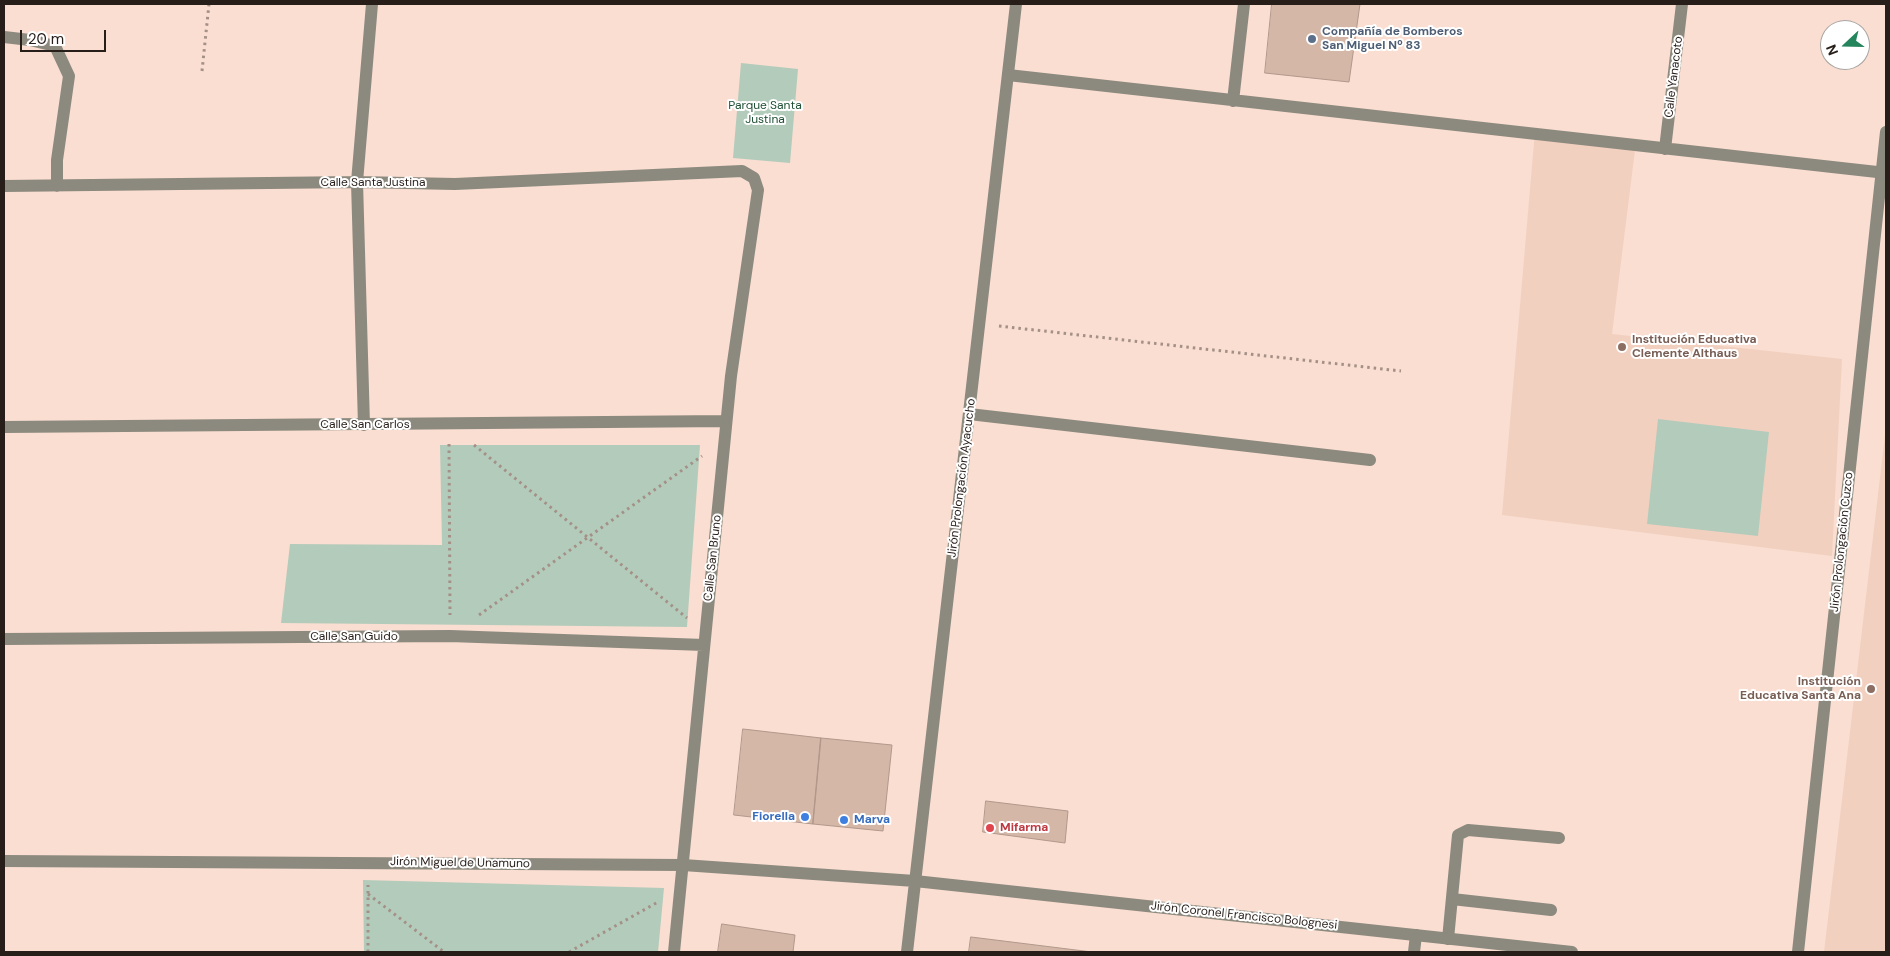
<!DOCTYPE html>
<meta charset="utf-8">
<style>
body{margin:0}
#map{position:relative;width:1890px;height:956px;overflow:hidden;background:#f9ded1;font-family:"DM Sans",sans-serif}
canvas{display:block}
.frame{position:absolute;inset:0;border:5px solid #271d19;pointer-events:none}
.north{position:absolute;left:1820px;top:20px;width:50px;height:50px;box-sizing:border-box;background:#fff;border:1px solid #a9a5a3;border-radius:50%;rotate:249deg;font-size:14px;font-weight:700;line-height:20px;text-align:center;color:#271d19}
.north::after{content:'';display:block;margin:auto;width:18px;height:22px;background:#24845c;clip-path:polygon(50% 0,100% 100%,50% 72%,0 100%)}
.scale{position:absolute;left:20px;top:30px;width:86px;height:22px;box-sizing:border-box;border:2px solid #271d19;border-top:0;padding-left:6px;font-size:15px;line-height:18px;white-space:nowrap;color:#271d19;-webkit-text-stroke:4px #fff;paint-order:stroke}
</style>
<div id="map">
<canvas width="1890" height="956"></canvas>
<div class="frame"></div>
<div class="north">N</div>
<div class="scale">20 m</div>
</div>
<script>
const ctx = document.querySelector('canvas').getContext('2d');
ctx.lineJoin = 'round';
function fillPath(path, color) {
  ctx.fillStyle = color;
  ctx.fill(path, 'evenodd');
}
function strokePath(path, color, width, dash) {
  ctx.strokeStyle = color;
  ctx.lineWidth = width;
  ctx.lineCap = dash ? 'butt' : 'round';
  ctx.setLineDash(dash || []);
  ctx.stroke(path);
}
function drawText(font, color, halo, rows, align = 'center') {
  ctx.font = font + ' "DM Sans",sans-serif';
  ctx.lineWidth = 4;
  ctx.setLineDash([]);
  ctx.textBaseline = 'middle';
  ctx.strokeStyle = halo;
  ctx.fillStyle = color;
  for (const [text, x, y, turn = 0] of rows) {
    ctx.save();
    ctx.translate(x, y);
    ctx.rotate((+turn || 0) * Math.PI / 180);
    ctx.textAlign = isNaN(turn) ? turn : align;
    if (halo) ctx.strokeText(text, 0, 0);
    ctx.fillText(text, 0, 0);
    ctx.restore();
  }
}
const built = new Path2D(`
 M1535,131l101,11 -24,192 230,25 -10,197 -330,-41z
 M1886,427v525h-62z`);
const green = new Path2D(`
 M741,63l57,6 -8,94 -57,-5z
 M1658,419l111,13 -11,104 -111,-12z
 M440,445h260l-13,182 -406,-4 9,-79 152,1z
 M363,880l301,8 -6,64h-294z`);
const building = new Path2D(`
 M1272,4h88l-11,78 -84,-9z
 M743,729l78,9 -8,86 -79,-9z
 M821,738l71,7 -9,86 -70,-7z
 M986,801l82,10 -3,32 -82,-11z
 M722,924l73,11 -2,17h-75z
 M971,937l121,15h-123z`);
const path = new Path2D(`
 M202,71l7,-67
 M999,326l402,45
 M449,444l1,171
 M474,445l213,173
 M479,615l223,-159
 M368,894l76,58
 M368,952v-67
 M569,952l89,-50`);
const service = new Path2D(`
 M969,414l401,46
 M1452,899l99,11
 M1448,939l10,-104 10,-5 91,8
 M1414,952l2,-17`);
const pedestrian = new Path2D(`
 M357,182l7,243`);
const minor = new Path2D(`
 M4,37l26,3 25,6 14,30 -12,84v26
 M1008,75l878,98
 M1233,101l11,-97
 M1665,149l17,-145
 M357,182l15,-178
 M4,186l353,-4 98,2 287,-13 12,7 4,12 -27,186 -57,576
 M4,427l722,-6
 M4,639l446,-3 254,9
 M915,881l657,71`);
const tertiary = new Path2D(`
 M4,861l679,4 232,16
 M907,952l109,-948
 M1798,952l88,-820`);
const markers = [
 [1312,39,5,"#5c6f8a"],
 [1622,347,5,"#8d6e63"],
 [1871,689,5,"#8d6e63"],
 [805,817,5,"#3f7fe0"],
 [844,820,5,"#3f7fe0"],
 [990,828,5,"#e0444e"]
];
const serviceNames = [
 ["Compañía de Bomberos",1322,32],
 ["San Miguel Nº 83",1322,46]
];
const streetNames = [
 ["Calle Yanacoto",1674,77,-83],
 ["Calle Santa Justina",373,183],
 ["Calle San Carlos",365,425],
 ["Jirón Prolongación Ayacucho",962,478,-83],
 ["Jirón Prolongación Cuzco",1842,542,-84],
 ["Calle San Bruno",713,558,-84],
 ["Calle San Guido",354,637],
 ["Jirón Miguel de Unamuno",460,863,1],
 ["Jirón Coronel Francisco Bolognesi",1244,916,6]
];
const parkNames = [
 ["Parque Santa",765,106],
 ["Justina",765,120]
];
const educationNames = [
 ["Institución Educativa",1632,340],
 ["Clemente Althaus",1632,354],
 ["Institución",1861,682,"right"],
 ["Educativa Santa Ana",1861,696,"right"]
];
const shopNames = [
 ["Fiorella",795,817],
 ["Marva",854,820,"left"]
];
const healthNames = [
 ["Mifarma",1000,828]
];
fillPath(built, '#f2d0bf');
fillPath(green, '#b3cbbb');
fillPath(building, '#d5b7a7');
strokePath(building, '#b1988b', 1);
strokePath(path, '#a49087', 3, [2.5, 4]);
strokePath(service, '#8c897e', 12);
strokePath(pedestrian, '#8c897e', 12);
strokePath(minor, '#8c897e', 12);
strokePath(tertiary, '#8c897e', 12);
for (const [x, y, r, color] of markers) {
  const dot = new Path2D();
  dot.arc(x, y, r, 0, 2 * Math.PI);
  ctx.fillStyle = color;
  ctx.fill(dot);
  strokePath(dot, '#fff', 2);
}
drawText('bold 12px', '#4e5e75', '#fff', serviceNames, 'left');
drawText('12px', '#271d19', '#fff', streetNames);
drawText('12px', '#1f5035', '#fff', parkNames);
drawText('bold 12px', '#785e54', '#fff', educationNames, 'left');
drawText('bold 12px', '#366cbe', '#fff', shopNames, 'right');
drawText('bold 12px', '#be3a42', '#fff', healthNames, 'left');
</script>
